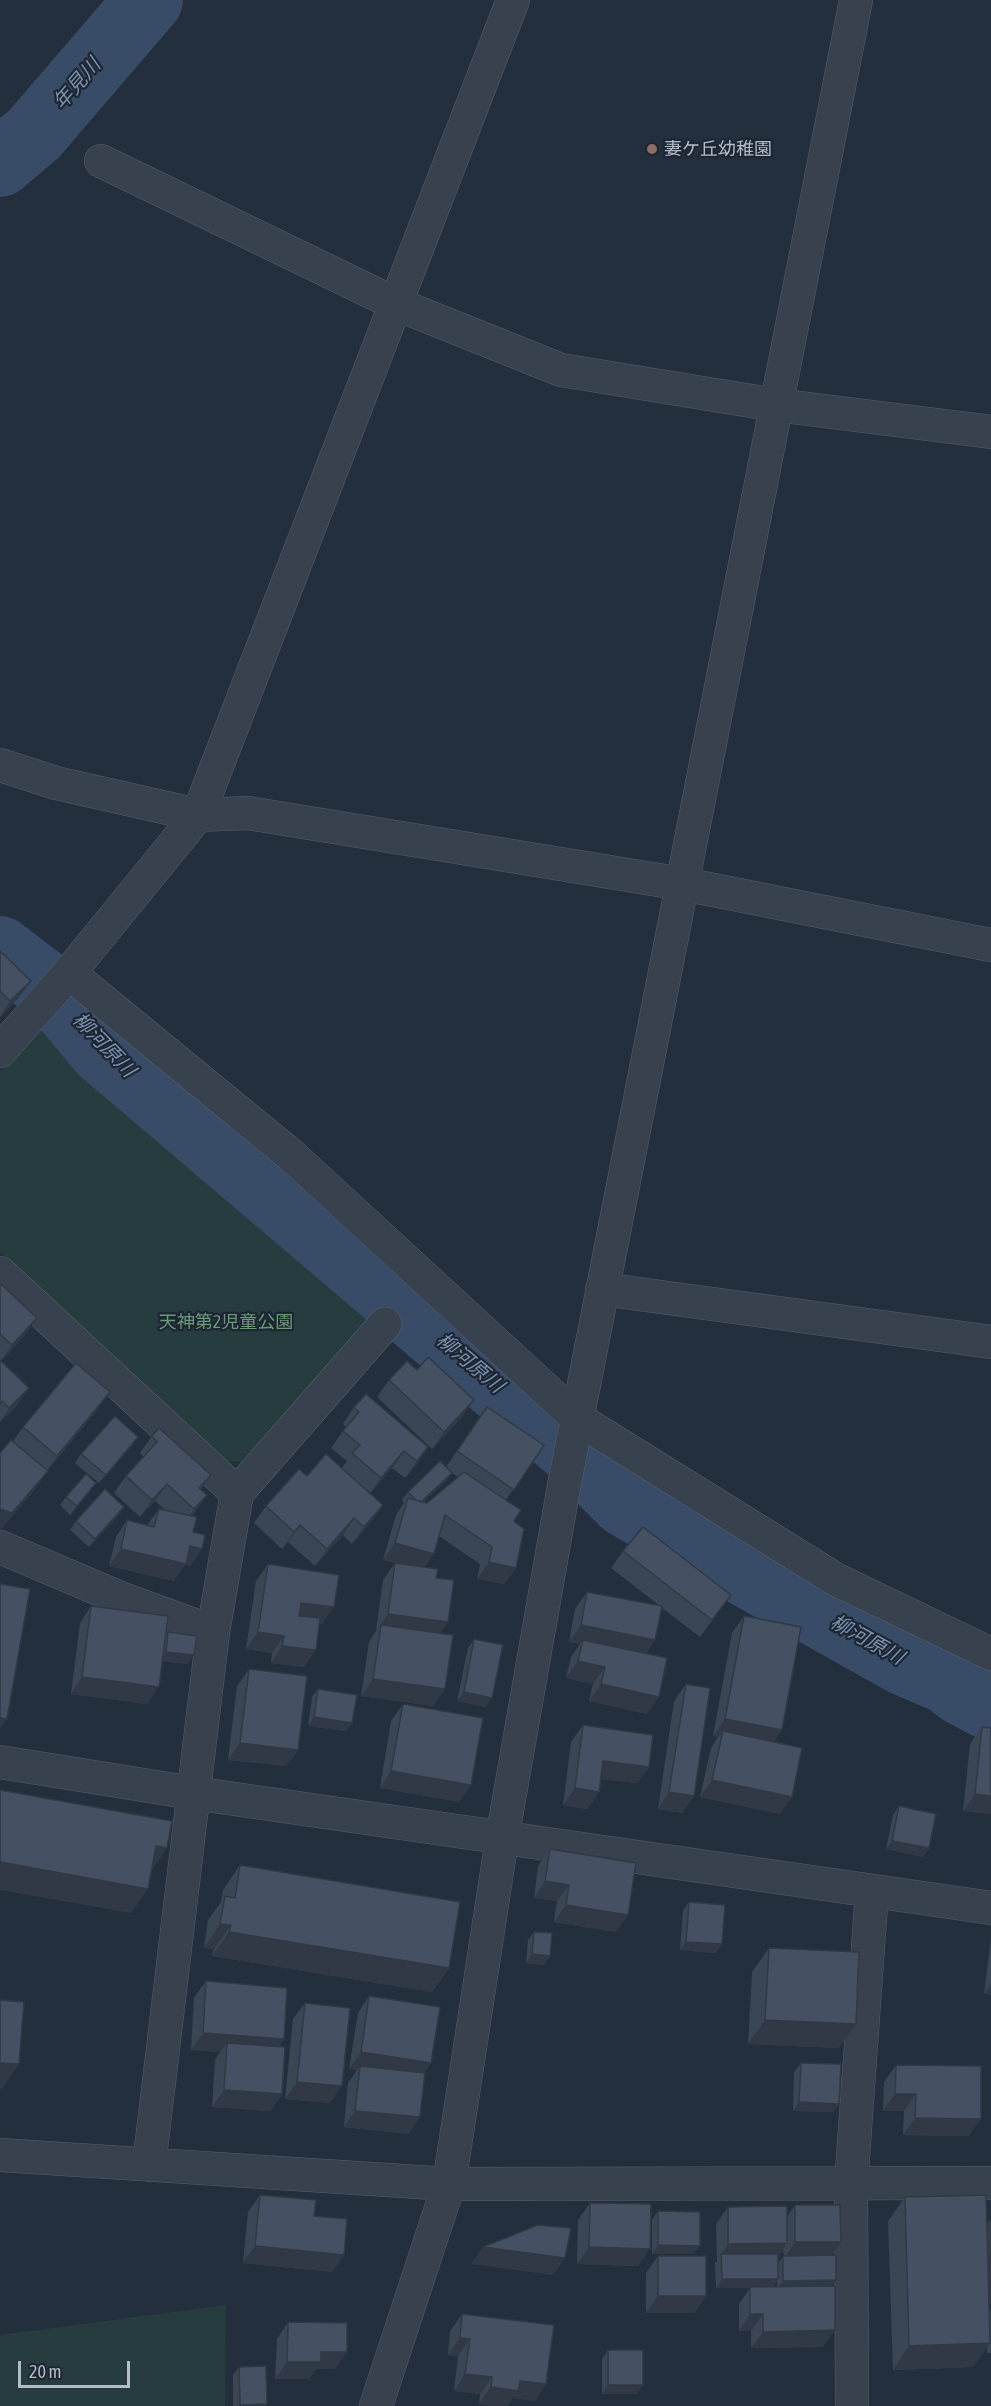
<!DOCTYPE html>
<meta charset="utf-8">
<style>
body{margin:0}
#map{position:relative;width:991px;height:2406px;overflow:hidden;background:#242f3e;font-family:"Asap Condensed",sans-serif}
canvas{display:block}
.scale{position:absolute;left:18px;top:2361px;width:112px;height:27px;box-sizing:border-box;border:3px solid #b4bcc9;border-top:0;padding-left:8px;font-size:18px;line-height:21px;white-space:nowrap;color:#b4bcc9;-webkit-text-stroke:4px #1d2633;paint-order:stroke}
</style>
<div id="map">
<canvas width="991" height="2406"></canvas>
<div class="scale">20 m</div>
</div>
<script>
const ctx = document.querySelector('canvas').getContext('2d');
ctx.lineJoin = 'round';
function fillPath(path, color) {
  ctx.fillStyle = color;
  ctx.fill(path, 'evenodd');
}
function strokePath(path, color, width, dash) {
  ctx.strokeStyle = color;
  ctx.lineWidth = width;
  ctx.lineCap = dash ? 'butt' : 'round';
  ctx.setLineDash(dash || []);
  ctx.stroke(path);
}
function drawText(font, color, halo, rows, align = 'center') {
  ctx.font = font + ' "Asap Condensed","Noto Sans JP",sans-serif';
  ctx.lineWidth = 4.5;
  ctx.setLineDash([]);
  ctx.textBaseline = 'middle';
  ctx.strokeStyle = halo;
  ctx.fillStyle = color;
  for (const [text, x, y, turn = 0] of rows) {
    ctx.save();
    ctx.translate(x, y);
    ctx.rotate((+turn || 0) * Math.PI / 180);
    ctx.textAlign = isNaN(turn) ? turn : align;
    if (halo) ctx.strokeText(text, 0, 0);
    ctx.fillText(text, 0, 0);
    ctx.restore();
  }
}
const green = new Path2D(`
 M43,1023l329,290 -127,149 -23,-1 -222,-209v-180z
 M226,2305l-1,101h-225v-71z`);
const river = new Path2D(`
 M0,163l34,-29 115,-134
 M0,950l52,40 50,60 470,400 53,53 96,56 184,103 42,18 14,11 30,16`);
const minor = new Path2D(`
 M101,161l293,142 167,67 215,35 215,27
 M0,765l56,18 142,32 50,-2 435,71 308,61
 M69,973l223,183 286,263 257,160 156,75
 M0,1051l69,-78 129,-158 315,-815
 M0,1273l237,220
 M602,1289l389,53
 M0,1547l120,51 93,34
 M0,1762l193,31 798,115
 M0,2155l449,29 542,-1
 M149,2165l64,-533 24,-139 148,-169
 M376,2406l73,-222 53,-345 62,-353 292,-1486
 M852,2406l-1,-221 21,-294`);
const wall = new Path2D(`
 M0,951l31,30 -12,16 -19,20z
 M0,1286l37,32 -12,17 -24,26 28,27 -12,17 -17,17z
 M417,1370l45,47 -30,32 -55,-52 12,-17z
 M354,1407l74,40 -11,17 -12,14 -13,-10 -22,25 13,12 -12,17 -19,22 -9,-9 -28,31 -27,-24 -6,7 -28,-26 12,-17 41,-30 35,-8 5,-7 -16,-13 15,-21 -3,-3z
 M487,1407l57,38 -38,55 8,21 2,47 -12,16 -27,-5 3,-15 -41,-28 -5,18 -10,13 12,11 12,44 -8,11 5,56 -12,17 -72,-10 8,-54 7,-11 7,-51 12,-17 -12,-3 13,-45 8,-12 -2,-3 6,-8 38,-25zM452,1473l6,4 -31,26 -4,-1 23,-21z
 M98,1409l-51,62h1l-12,17 -36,42v-77l13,-12 10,-14z
 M152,1436l59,39 -11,15 7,5 -15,21 1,16 9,17 -12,17 -5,-1 -11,16 -65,-15 7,-29 11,-17 20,5 12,-16 6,1 -10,-9 -15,16 -26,-24 12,-17 18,-19 -4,-4z
 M138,1437l-6,9 -33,37 -24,-20 6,-9z
 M90,1492l-20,23 -10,-10 6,-8z
 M124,1507l-6,9 -29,31 -19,-17 6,-9z
 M623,1551l108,44 -31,42 -38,-29 -16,46 1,60 -58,-13 4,-17 -27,-6 5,-21 9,-13 -11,-2 6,-33 12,-17 73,14 -49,-38z
 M268,1564l54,60h-3l-15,43 -33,-4 1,-10 -26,-4 10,-68z
 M91,1606l75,28 2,-2 20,32 -26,-3 -15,43 -76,-10 9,-71z
 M744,1616l30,126 6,72 -80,-17 11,-49 7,-11 -5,-1 19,-103z
 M474,1639l12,68 -29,-6 11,-53z
 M249,1669l49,81 -12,16 -58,-6 9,-74z
 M686,1684l8,112 -12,17 -24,-4 16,-108z
 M318,1689l34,34 -6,8 -38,-5 4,-29z
 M403,1704l68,81 -12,17 -79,-14 11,-67z
 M583,1725l66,42 -12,16 -36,-4 -2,13 -12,17 -24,-4 8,-63z
 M982,1727l9,1v86l-28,-3 7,-67z
 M899,1806l30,42 -6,9 -37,-8 7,-34z
 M550,1849l66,83 -62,-10 3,-21 -23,-3 4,-32z
 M240,1865l209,103 -17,24 -220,-36 2,-7 -10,-1 4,-28 13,-18 2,-12z
 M689,1902l27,51 -36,-3 3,-39z
 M534,1932l10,33 -18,-2 2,-23z
 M991,1938v57l-7,-1z
 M769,1948l70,100 -91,-4 4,-72z
 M206,1981l78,58 -5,7 3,48 -12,17 -58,-4 3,-47 5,-8 -29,-2 3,-52z
 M369,1996l62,67 -7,10 -15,61 -65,-7 4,-44 9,-13 -8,-1 9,-56z
 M305,2003l25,100 -45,-4 8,-80z
 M801,2063l38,41 -6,8 -40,-1 1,-39z
 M896,2065l73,71 -66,-1 1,-24h-21l1,-29z
 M260,2195l54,21 30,39 -12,17 -89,-9 5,-51z
 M905,2197l82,27 2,-3h2v83h-2v8l2,-3v44h-4v-6l-14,20 -80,3 -5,-149z
 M590,2203l48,63 -61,-2 1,-44z
 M795,2205l37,50v31l-9,61 -72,1v-17h-12v-27l11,-16h-34l-1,-25 2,-2 -1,-37 12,-17 59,10zM783,2249l1,7 -6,7v-7zM777,2281v6h-4z
 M658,2211l35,43h-41v-34z
 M658,2256l37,57h-49v-40z
 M462,2314l84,70 -11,17 -22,-3 -6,8h-13l-15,-2 1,-10 -26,-3 4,-35 -10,-1 2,-24z
 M288,2322l47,47h-19l-7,10h-34l2,-40z
 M608,2350l35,35 -6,9h-35v-35z
 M239,2367l28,37 -1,2h-33v-31z`);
const shadedWall = new Path2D(`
 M31,981l-12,16 -19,20 10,-16z
 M37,1318l-12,17 -25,27 12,-17z
 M29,1388l-12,17 -17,17 9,-14z
 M110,1392l-12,17 -53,64 12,-17z
 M474,1400l-12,17 -30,32 12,-17z
 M138,1437l-6,9 -33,37 7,-8z
 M428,1447l-11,17 -12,14 12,-17z
 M404,1451l-12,17 -23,27 12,-17z
 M48,1471l-12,17 -36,42v-21z
 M452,1473l-6,8 -33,31 6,-9z
 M96,1483l-6,9 -20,23 7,-9z
 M167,1484l-12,17 -15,16 12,-17z
 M207,1495l-12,17 -12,14 11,-17z
 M383,1505l-12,17 -19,22 12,-17z
 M124,1507l-6,9 -29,31 6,-8z
 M354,1518l-11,17 -28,31 12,-17z
 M300,1525l-12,17 -6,7 12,-17z
 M395,1543l39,11 -12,17 -39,-11z
 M190,1546l12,3 -12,17 -5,-1 -11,16 -65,-15 12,-17z
 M489,1562l27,6 -12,16 -27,-5z
 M731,1595l-12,17 -19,25 12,-17z
 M301,1603l33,4 -12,17 -33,-4z
 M388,1614l60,8 -12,17 -55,-14 -5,6z
 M581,1625l74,15 -11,17 -61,-17 -3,4 -11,-2z
 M258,1632l26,4 -12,17 -26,-4z
 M282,1646l34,4 -12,17 -33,-4z
 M166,1652l28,3 -6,9 -28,-4z
 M578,1661l27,6 -12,17 -27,-6z
 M82,1677l77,10 -12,17 -76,-10z
 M373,1679l72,10 -12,17 -72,-10z
 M601,1684l58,13 -12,17 -58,-13z
 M464,1692l28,6 -6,9 -29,-6z
 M314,1717l38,6 -6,8 -38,-5z
 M0,1718l7,1 -7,9z
 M725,1719l57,11 -12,17 -47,-16 -5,6 -5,-1z
 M240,1743l58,7 -12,16 -58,-6z
 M603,1761l46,6 -12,16 -45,-5z
 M391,1771l80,14 -12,17 -79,-14z
 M712,1780l80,17 -12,17 -80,-17z
 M575,1788l24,4 -12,17 -24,-4z
 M669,1792l25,4 -12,17 -24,-4z
 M975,1794l16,2v18l-28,-3z
 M892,1841l37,7 -6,9 -37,-8z
 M156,1846l11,2 -17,25z
 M0,1862l148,27 -17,24 -131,-23z
 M545,1881l24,4 -12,16 -23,-3z
 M566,1905l62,10 -12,17 -62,-10z
 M220,1924l11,1 -17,24 -10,-1z
 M229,1932l220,36 -17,24 -220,-36z
 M686,1942l36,2 -6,9 -36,-3z
 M532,1954l18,2 -6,9 -18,-2z
 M991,1984v11l-7,-1z
 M765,2020l91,4 -17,24 -91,-4z
 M203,2033l81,6 -12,17 -45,-13 -7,9 -29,-2z
 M361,2052l70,11 -12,17 -59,-14 -3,4 -8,-1z
 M0,2063l19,1 -17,25 -2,-1z
 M297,2082l45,4 -12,17 -45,-4z
 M224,2090l58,4 -12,17 -58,-4z
 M895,2094h21l-12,17h-21z
 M799,2102l40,2 -6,8 -40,-1z
 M355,2111l65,6 -11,17 -65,-7z
 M915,2118l66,1 -12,17 -66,-1z
 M795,2242h46l-12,17h-45z
 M787,2243l-11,17 -55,-6 -4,7 11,-17z
 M658,2245l42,1 -7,8h-41z
 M255,2246l89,9 -12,17 -89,-9z
 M483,2247l82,11 -12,17 -82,-11z
 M589,2247l61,2 -12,17 -61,-2z
 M722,2279h56l-6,9h-56z
 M836,2280l-6,9h-53l6,-8z
 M990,2288h1v16h-13z
 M658,2296h48l-11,17h-49z
 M750,2314h13l-12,17h-12z
 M835,2330l-12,17 -72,1 12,-16z
 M460,2338l10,1 -12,17 -10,-1z
 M990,2343l-17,24 -80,3 16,-24z
 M321,2352h26l-12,17h-19l-7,10h-34l12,-17z
 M465,2374l27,3 -12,17 -26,-3z
 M520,2381l26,3 -11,17 -22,-3 -6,8h-13l-15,-2 12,-17z
 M608,2385h35l-6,9h-35z
 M267,2404l-1,2h-27l1,-1z`);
const building = new Path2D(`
 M0,951l31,30 -21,20 -10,-10z
 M1,1284l36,34 -25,27 -12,-11v-48z
 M428,1357l46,43 -30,32 -55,-52 18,-19 10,9z
 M0,1360l29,28 -20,20 -7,-7 -2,3z
 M76,1363l34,29 -53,64 -34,-29z
 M366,1394l62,53 -11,14 -13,-10 -23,27 -29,-25 8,-8 -17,-14 16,-19 -5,-5z
 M487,1407l57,38 -30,45 -57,-39z
 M115,1416l23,21 -32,38 -25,-21z
 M159,1428l52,47 -12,13 8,7 -13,14 -27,-25 -15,16 -26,-24 31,-34 -5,-6z
 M11,1440l37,31 -36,42 -12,-4v-56z
 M326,1454l57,51 -19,22 -10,-9 -27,31 -27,-24 -6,7 -28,-26 33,-37 8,7z
 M440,1461l12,12 -31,29 -5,-2 -8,-8z
 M464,1472l57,38 -7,11 10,8 -8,39 -27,-6 3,-15 -47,-32 -11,39 -39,-11 13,-45 19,5z
 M86,1474l10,9 -19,23 -11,-9z
 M105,1489l19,18 -29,32 -19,-18z
 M159,1509l38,8 -4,15 12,3 -3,14 -12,-3 -4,18 -65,-15 6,-29 27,7z
 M643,1527l88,68 -19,25 -89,-69z
 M395,1563l43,6 -2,9 18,2 -6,42 -60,-8z
 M268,1564l71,11 -5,32 -33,-4 -2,13 21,2 -4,32 -34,-4 2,-10 -26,-4z
 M0,1584l30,5 -23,130 -7,-1z
 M587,1592l75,14 -7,34 -74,-15z
 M91,1606l77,10 -9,71 -77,-10z
 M744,1616l57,11 -19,103 -57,-11z
 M381,1625l72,10 -8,54 -72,-10z
 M168,1632l29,4 -3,19 -28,-3z
 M474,1639l29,6 -11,53 -28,-6z
 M583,1640l84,18 -8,39 -58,-13 4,-17 -27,-6z
 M249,1669l58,7 -9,74 -58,-7z
 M686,1684l24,4 -16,108 -25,-4z
 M318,1689l39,6 -5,28 -38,-6z
 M403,1704l80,14 -12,67 -80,-14z
 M583,1725l70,10 -4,32 -46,-6 -4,31 -24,-4z
 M982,1727l9,1v68l-16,-2z
 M723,1731l79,17 -10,49 -80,-17z
 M0,1790l172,31 -5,27 -11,-2 -8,43 -148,-27z
 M899,1806l37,8 -7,34 -37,-7z
 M550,1849l86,14 -8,52 -62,-10 3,-20 -24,-4z
 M240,1865l220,37 -11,66 -220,-36 2,-7 -11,-1 5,-28 10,2z
 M689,1902l36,3 -3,39 -36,-2z
 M534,1932l18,1 -2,23 -18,-2z
 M769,1948l90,4 -3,72 -91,-4z
 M206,1981l81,7 -3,51 -81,-6z
 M369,1996l71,11 -9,56 -70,-11z
 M0,2000l24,2 -5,62 -19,-1z
 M305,2003l45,5 -8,78 -45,-4z
 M227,2043l58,4 -3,47 -58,-4z
 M801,2063l40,1 -2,40 -40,-2z
 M896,2065l85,1v53l-66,-1 1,-24h-21z
 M360,2066l65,7 -5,44 -65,-6z
 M260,2195l56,5 -2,16 33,3 -3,36 -89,-9z
 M986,2195l4,148 -81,3 -4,-149z
 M590,2203l61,1 -1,45 -61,-2z
 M795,2205h45l1,37h-46z
 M787,2206v37l-59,1v-37z
 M658,2211l42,1v34l-42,-1z
 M989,2221h2v67h-1z
 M538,2225l33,3 -6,30 -82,-11z
 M721,2254h57v25h-56z
 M836,2255v25l-53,1v-25z
 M658,2256h48v40h-48z
 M835,2286v44l-72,2v-18h-13v-27z
 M462,2314l92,11 -8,59 -26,-3 -2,10 -27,-4 1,-10 -27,-3 5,-35 -10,-1z
 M288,2322l59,1v29h-26v10h-34z
 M608,2350h35v35h-35z
 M266,2366l1,38 -27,1 -1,-38z`);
const markers = [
 [652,149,6,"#8d6e63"]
];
const poiNames = [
 ["妻ケ丘幼稚園",664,149]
];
const parkNames = [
 ["天神第2児童公園",226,1322]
];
const waterNames = [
 ["年見川",77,84,-49],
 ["柳河原川",104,1045,46],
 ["柳河原川",470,1363,40],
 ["柳河原川",867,1640,29]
];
fillPath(green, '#263c3f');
strokePath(river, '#394c67', 68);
strokePath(minor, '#565f6c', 34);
strokePath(minor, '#38414e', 33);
fillPath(wall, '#3b4654');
fillPath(shadedWall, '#303945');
fillPath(building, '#455162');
strokePath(building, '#303945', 1.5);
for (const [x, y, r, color] of markers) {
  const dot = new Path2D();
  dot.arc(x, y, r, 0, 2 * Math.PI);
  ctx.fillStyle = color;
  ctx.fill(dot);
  strokePath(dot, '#1d2633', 2);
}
drawText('18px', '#b4bcc9', '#1d2633', poiNames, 'left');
drawText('18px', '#6b9a76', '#1d2633', parkNames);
drawText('italic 20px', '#7c92b1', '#1d2633', waterNames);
</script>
